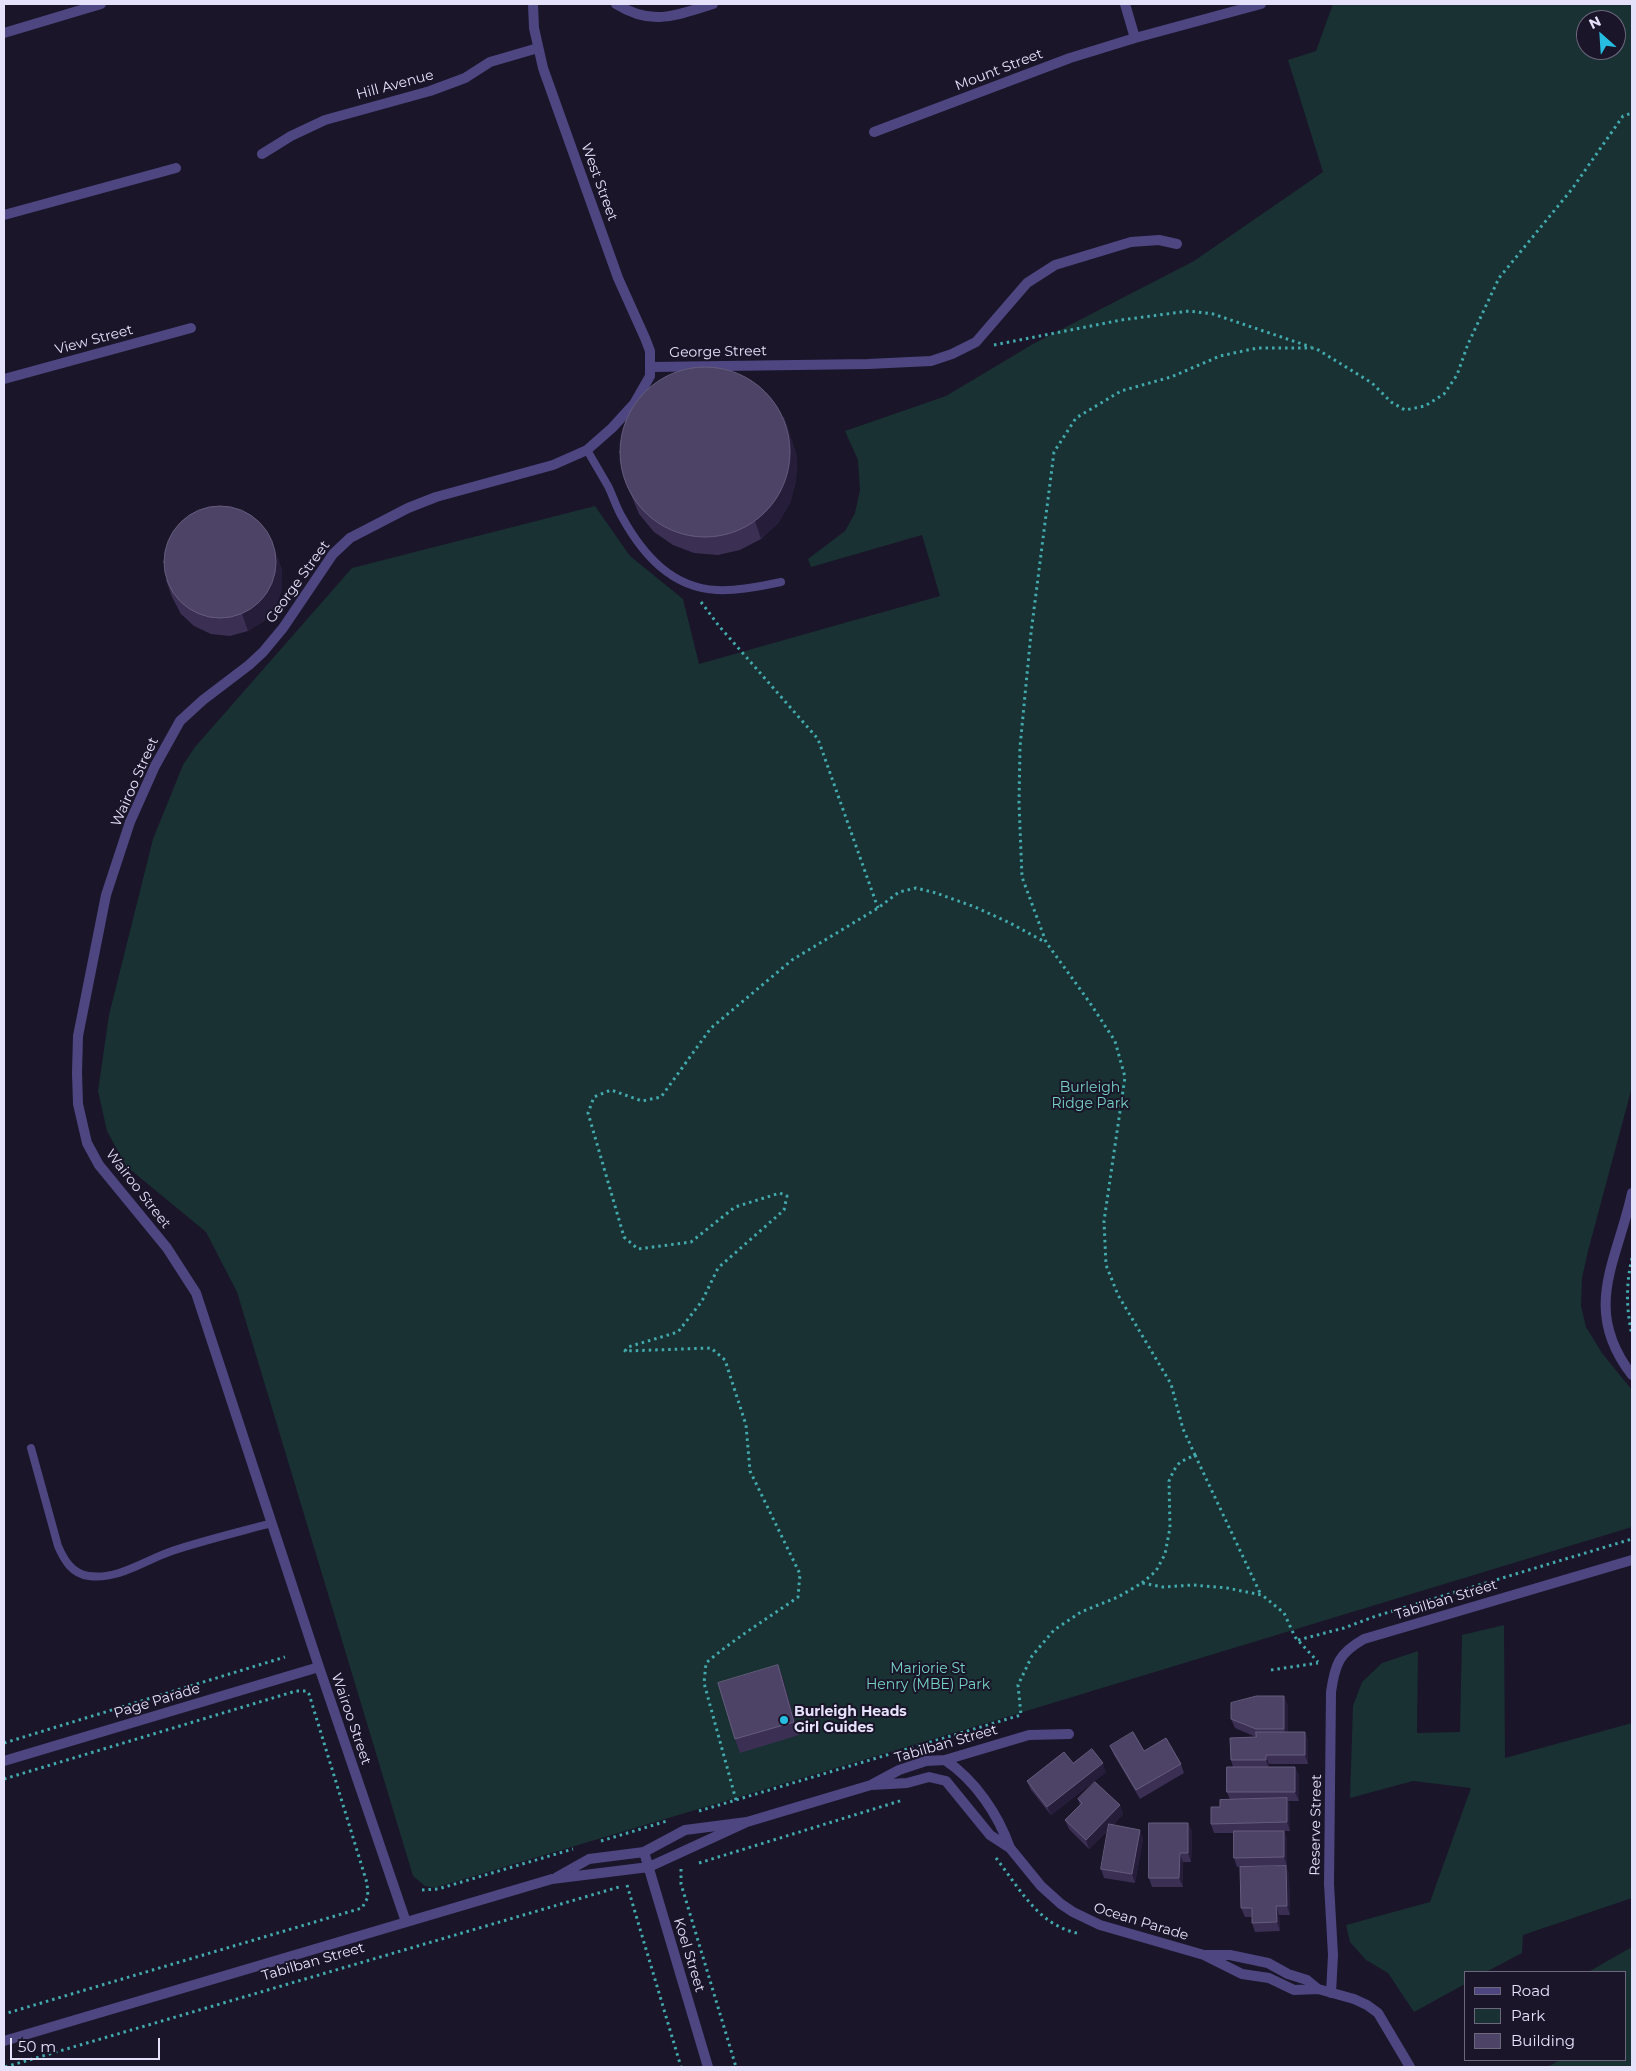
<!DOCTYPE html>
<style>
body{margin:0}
#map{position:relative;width:1636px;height:2071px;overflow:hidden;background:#1a1529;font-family:Montserrat,sans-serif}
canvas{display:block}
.frame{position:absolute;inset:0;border:5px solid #e6e1fb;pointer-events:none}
.legend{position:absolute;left:1464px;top:1971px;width:162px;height:90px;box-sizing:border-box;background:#1a1529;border:1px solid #6c677d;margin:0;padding:6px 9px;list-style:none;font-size:15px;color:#e6e1fb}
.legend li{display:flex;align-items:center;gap:10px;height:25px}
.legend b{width:25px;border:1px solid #6c677d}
.north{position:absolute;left:1576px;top:10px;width:50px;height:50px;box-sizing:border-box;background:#1a1529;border:1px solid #6c677d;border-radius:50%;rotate:334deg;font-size:14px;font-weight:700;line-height:20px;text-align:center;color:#e6e1fb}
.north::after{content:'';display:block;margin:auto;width:18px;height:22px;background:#27bde1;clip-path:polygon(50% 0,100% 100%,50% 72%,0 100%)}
.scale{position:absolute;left:10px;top:2038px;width:150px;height:22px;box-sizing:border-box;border:2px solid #e6e1fb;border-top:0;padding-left:6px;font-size:15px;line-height:18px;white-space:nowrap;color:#e6e1fb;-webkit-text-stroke:4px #1a1529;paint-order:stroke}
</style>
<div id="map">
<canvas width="1636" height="2071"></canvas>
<div class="frame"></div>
<ul class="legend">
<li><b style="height:6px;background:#4e4681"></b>Road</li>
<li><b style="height:14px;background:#193132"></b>Park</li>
<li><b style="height:14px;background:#4d4366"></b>Building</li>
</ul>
<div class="north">N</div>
<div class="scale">50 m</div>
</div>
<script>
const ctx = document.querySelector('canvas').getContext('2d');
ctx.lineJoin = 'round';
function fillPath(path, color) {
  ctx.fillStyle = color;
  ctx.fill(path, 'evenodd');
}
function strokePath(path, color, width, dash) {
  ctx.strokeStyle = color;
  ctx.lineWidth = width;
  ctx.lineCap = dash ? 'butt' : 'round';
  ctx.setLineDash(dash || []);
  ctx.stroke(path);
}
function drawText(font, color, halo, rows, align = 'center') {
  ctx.font = font + ' Montserrat,sans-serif';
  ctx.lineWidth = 4;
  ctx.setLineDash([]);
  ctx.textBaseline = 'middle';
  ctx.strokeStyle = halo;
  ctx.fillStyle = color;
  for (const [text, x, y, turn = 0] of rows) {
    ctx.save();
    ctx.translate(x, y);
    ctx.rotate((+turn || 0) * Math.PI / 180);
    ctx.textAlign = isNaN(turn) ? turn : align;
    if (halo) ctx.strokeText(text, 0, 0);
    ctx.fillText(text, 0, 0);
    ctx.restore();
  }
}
const green = new Path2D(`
 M1333,4h299v1083l-44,164 -6,27 -1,28 5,21 16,26 30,37v137l-632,192 -566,169 -9,-2 -12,-10 -176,-584 -31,-60 -80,-66 -19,-35 -9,-40 11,-76 44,-176 30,-74 12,-18 157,-179 243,-62 35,50 53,43 16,65 241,-68 -18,-61 -111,32 -3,-8 37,-28 10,-18 5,-23 -2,-30 -13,-29 101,-35 87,-52 161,-83 129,-89 -35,-112 28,-9zM1586,20h30v30h-30z
 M1504,1625l1,133 127,-35v175l-109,37 -1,18 -36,19h-21v12l-51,28 -26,-39 -22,-13 -16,-18 -4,-17 84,-23 41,-114 -58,-7 -63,17 3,-92 9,-24 20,-19 36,-12 -1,82 43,-1 2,-97z
 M1632,1947v120h-85l13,-7h65v-88h-37z`);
const path = new Path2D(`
 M994,345l127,-25 68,-9 24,3 98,33
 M701,602l18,24 99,113 60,169
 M1632,1258c-6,26 -6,50 0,77
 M1195,1455l66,140
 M1142,1583l14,-12 9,-17 5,-26 -1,-47 5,-11 6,-8 15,-7 -12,-26 -12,-45 -53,-89 -12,-30 -2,-44 21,-144 -10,-36 -25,-38 -44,-61 -24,-65 -3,-74 1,-56 11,-114 23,-181 22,-34 45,-27 50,-14 49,-21 37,-8h58l57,35 19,19 14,8 20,-4 19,-12 13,-19 11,-31 31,-66 73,-89 51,-73 9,-3
 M1298,1640l46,-12 32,-12 256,-77
 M1271,1670l47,-7
 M4,1743l281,-86
 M4,1779l292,-88h11l2,3 58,189 1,14 -6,11 -358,106
 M736,1800l-32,-117 2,-20c29,-25 61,-44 92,-66l2,-23 -50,-103 -4,-46 -21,-65 -14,-12 -86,3 3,-4 50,-15 24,-31 16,-33 66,-58 3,-14 -7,-3 -45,14 -44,35 -53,7 -14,-12 -36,-124 6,-16 17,-7 31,11 19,-4 50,-69 81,-68 86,-52 21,-16 17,-4 20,5 39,14 35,16 35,19
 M699,1811l322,-96 -3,-30 14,-29 22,-26 27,-18 37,-15 24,-14 21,4 30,-2 34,3 35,7 22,18 11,24 23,25
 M601,1841l66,-20
 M996,1858c17,22 37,56 62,68 7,4 15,6 22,8
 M699,1863l204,-63
 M681,1869v15l55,183
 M627,1885l54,182
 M422,1890l16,-1 135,-40
 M5,2067l614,-180`);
const lane = new Path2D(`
 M587,450c7,12 14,24 21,36 5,10 8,21 14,31 21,38 50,71 95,73 22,1 43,-4 64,-8
 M31,1448l27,98c6,14 14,28 31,30 30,4 56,-16 83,-25 33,-11 67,-19 100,-28`);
const street = new Path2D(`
 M616,4c37,23 60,11 97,0
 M4,33l97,-29
 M1135,38l126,-34
 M874,132l196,-74 65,-20 -10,-34
 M262,154l29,-18 34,-16 105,-29 35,-13 25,-16 48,-14
 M4,215l172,-47
 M651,367l217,-3 63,-3 21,-7 24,-12 51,-59 28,-18 76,-23 28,-2 18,4
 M4,379l187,-51
 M1632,1193c-15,69 -51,116 0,182
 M945,1760c30,20 53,54 65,88
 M4,1761l315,-94
 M871,1785l36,-2 22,-6 17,4 44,54 20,13 31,38 20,18 12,8 27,13 104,30 38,19 27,4 25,12 24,-1 36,10 13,6 11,8 32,54
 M644,1852l64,215
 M557,1877l32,-18 55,-7 41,-22 62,-8 30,-9 94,-28 28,-15 27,-9 19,-1 84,-25 40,-1
 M406,1922l-87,-255 -123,-374 -29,-45 -68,-83 -12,-22 -9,-39 -1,-31 1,-37 28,-141 24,-73 25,-56 25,-45 23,-21 46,-35 14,-13 20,-24 50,-74 17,-16 58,-30 28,-11 117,-32 34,-15 25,-22 22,-24 16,-28v-25l-5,-13 -27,-60 -75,-210 -9,-40 -1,-24
 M1204,1955h26l38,8 20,11 19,6 11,9
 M1331,1993l2,-38 -4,-71 2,-192c4,-28 8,-39 33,-53l268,-79
 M4,2041l548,-162 97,-12 98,-45`);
const wall = new Path2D(`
 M784,417l6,18 7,22 -1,24 -6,22 -12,20 -17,16 -21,11 -22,5 -24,-2 -21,-8 -19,-13 -15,-18 -16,-39z
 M269,535l13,35v19l-6,17 -12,15 -16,10 -18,5 -19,-2 -17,-8 -13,-12 -9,-17 -6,-17z
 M778,1665l5,14 16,56 -59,18 -5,-14z
 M1288,1705v27h17l3,9v23h-39v3h26l4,9v25h-11l2,6v24h-6l3,9v26h-1l3,9 1,40h-11l1,16 -25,1 -3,-9v-6h-7l-4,-9 34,-42 -38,1 -3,-9v-25h-20l-3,-9 9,-17 10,-7 -3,-8 6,-25 -2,-7 25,-23 -21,-9 -4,-9z
 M1110,1746l34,5 37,13 3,9 -44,26 -26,-44z
 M1073,1763l33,9 -55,43 -20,-25 -4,-9z
 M1078,1799l42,6 3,9 -10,11 30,14 -8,44 -31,-5 -3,-9 7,-39 -19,19 -20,-20 -4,-9 15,-15z
 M1188,1823l4,9 -1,30h-8v25h-31l-3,-9z`);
const shadedWall = new Path2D(`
 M784,417l6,18 7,22 -1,24 -6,22 -12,20 -17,16 -6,-18z
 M269,535l13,35v19l-6,17 -12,15 -16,10 -6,-17z
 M778,1665l5,14 16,56 -5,-13z
 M1284,1696l4,9v33l-4,-9z
 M1305,1732l3,9v23l-3,-9z
 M1266,1755l3,9v5l-3,-9z
 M1103,1763l3,9 -55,43 -4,-8z
 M1295,1767l4,9v25l-4,-9z
 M1287,1798l3,9v24l-3,-9z
 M1120,1805l3,9 -34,35 -3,-9z
 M1188,1823l4,9 -1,30 -3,-9z
 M1140,1830l3,9 -8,44 -3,-9z
 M1284,1831l3,9v26l-3,-9z
 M1180,1853l3,9v25l-4,-9z
 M1286,1866l3,9 1,40 -3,-9z
 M1276,1906l3,9 1,16 -3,-9z`);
const building = new Path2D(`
 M620 452a85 85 0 1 1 170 0a85 85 0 1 1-170 0Z
 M164 562a56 56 0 1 1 112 0a56 56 0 1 1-112 0Z
 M778,1665l16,57 -59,17 -17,-56z
 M1257,1696h27v33h-28l-25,-10v-16z
 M1133,1732l11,19 22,-13 15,26 -45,26 -26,-44z
 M1256,1732h49v23h-39v5h-35l-1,-22 26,-1z
 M1092,1749l11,14 -56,44 -20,-26 37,-29 9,11z
 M1227,1767h68v25h-68z
 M1095,1782l25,23 -34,35 -21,-20 17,-17 -4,-4z
 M1287,1798v24l-76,2v-17h9v-7z
 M1149,1823h39v30h-8l-1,25h-30z
 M1109,1824l31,6 -8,44 -31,-5z
 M1234,1831h50v26l-50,1z
 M1286,1866l1,40h-11l1,16 -25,1v-15h-11l-1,-41z`);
const markers = [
 [784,1720,5,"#27bde1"]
];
const streetNames = [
 ["Mount Street",999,70,-21],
 ["Hill Avenue",395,85,-15],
 ["West Street",599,182,70],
 ["View Street",94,340,-15],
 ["George Street",718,352,-1],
 ["George Street",298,582,-54],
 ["Wairoo Street",135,782,-66],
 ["Wairoo Street",138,1189,52],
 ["Tabilban Street",1446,1600,-17],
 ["Page Parade",157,1701,-17],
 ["Wairoo Street",351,1719,71],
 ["Tabilban Street",946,1744,-16],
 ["Reserve Street",1316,1825,-89],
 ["Ocean Parade",1141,1922,17],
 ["Koel Street",689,1955,73],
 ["Tabilban Street",313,1962,-16]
];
const parkNames = [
 ["Burleigh",1090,1088],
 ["Ridge Park",1090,1104],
 ["Marjorie St",928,1669],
 ["Henry (MBE) Park",928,1685]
];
const poiNames = [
 ["Burleigh Heads",794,1712],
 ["Girl Guides",794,1728]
];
fillPath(green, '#193132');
strokePath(path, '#42aaad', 3, [2.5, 4]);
strokePath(lane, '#4e4681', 8);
strokePath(street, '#4e4681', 10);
fillPath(wall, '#3b3054');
fillPath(shadedWall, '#261d3b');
fillPath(building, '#4d4366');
strokePath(building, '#655c7d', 1);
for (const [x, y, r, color] of markers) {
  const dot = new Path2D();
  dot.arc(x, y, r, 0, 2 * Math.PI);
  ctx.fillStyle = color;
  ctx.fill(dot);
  strokePath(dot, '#1a1529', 2);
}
drawText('14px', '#e6e1fb', '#1a1529', streetNames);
drawText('14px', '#75d2c4', '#1a1529', parkNames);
drawText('bold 14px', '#e6e1fb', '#1a1529', poiNames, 'left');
</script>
